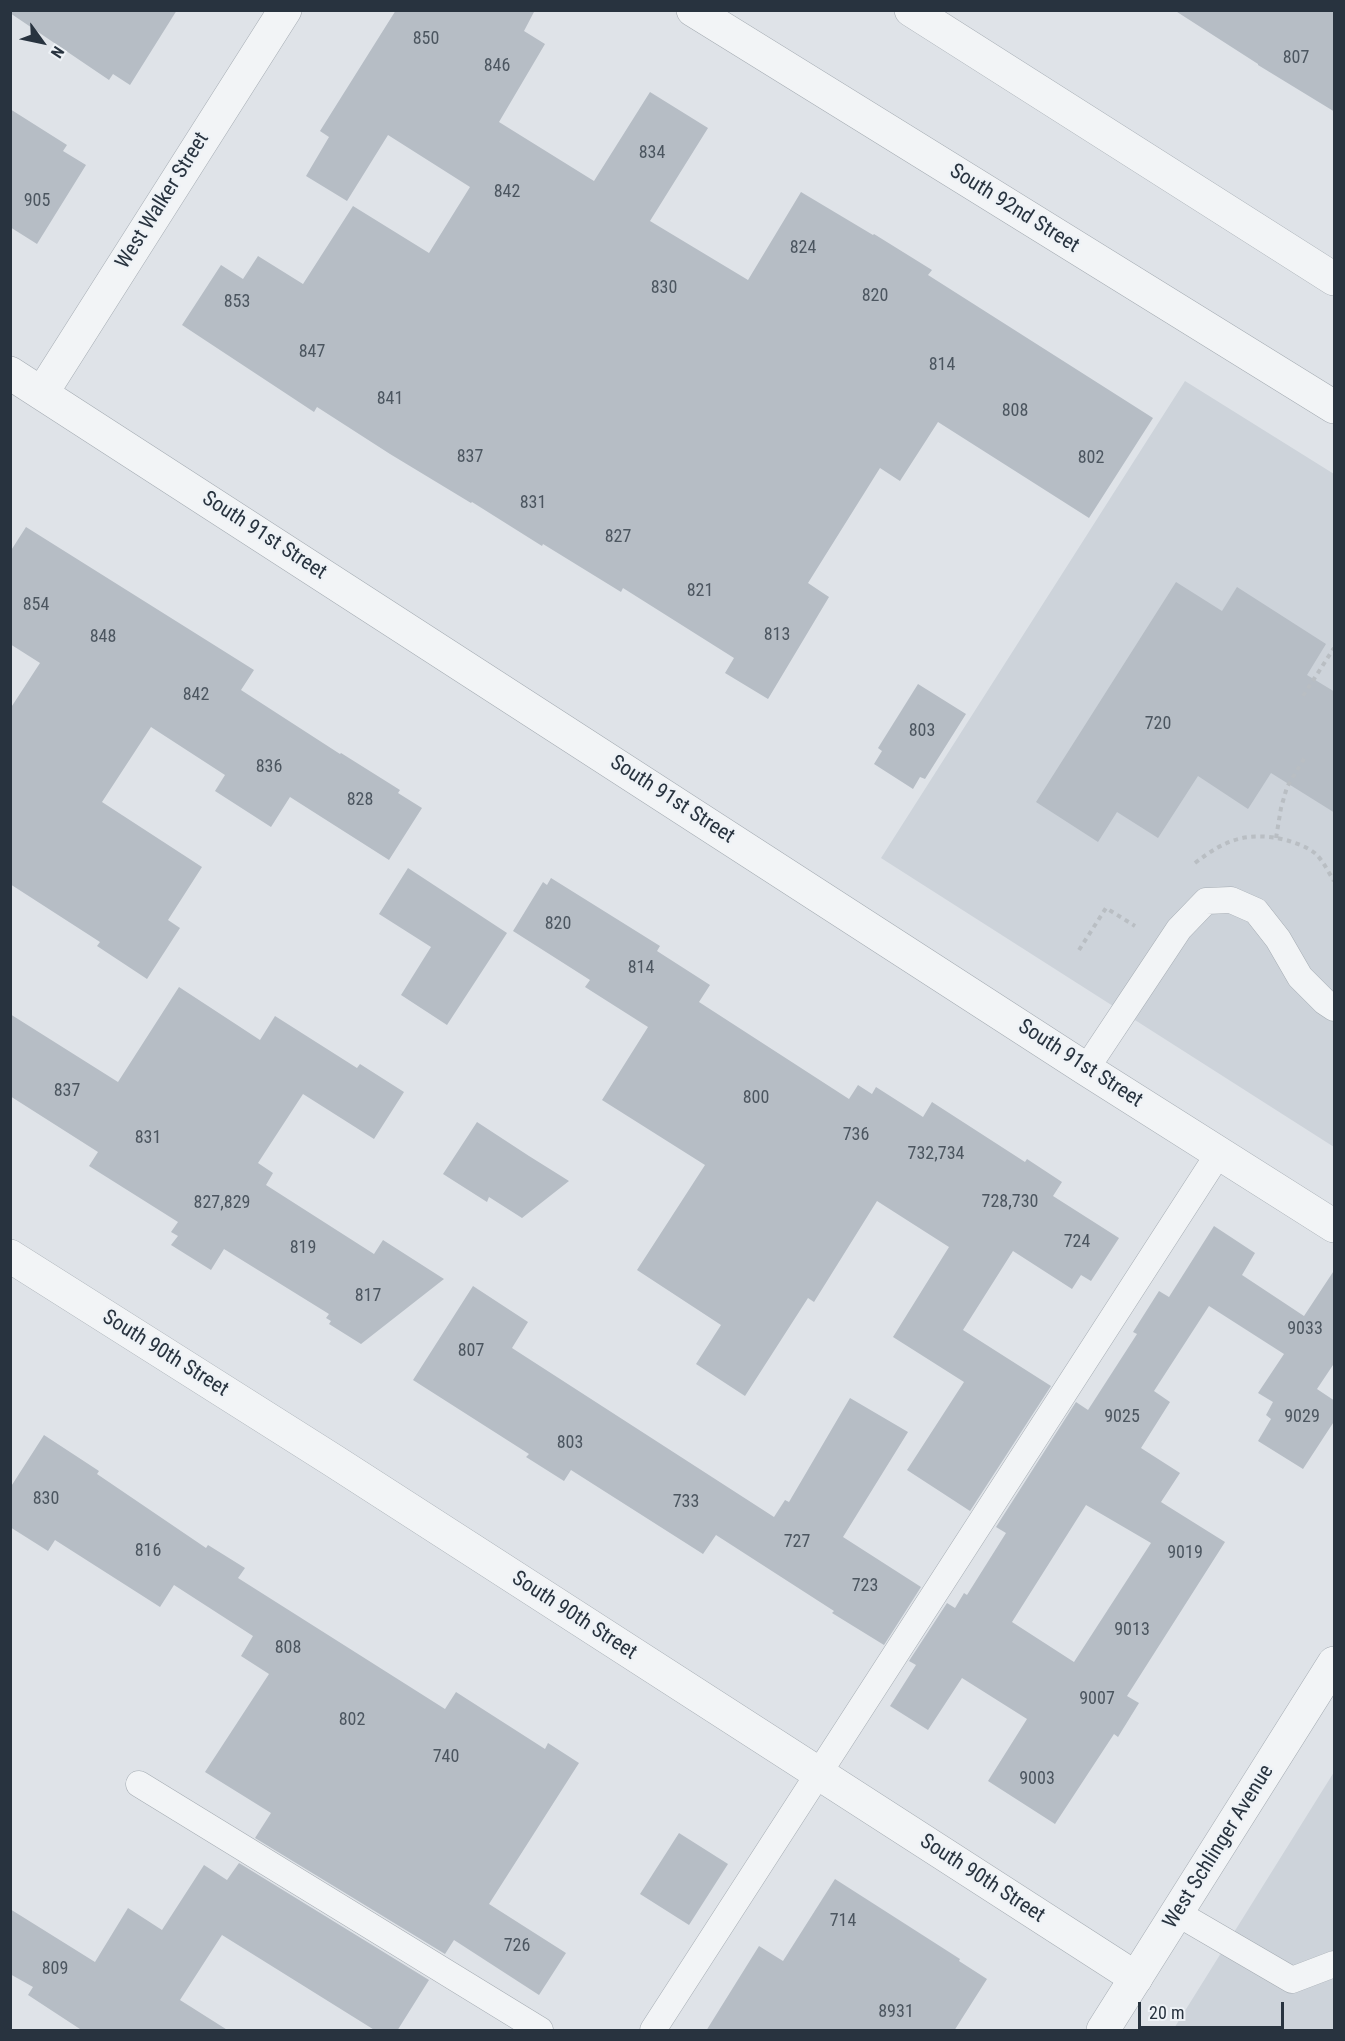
<!DOCTYPE html>
<html>
<head>
<meta charset="utf-8">
<style>
	body { margin:0 }
	#map { position:relative; width:1345px; height:2041px; overflow:hidden; background:#dfe3e8; font-family:"Roboto Condensed",sans-serif }
	canvas { display:block }
	.frame { position:absolute; inset:0; border:12px solid #28333f; pointer-events:none }
	.north { position:absolute; left:12px; top:12px; width:60px; height:60px; -webkit-text-stroke:4px #eef2f6; paint-order:stroke; rotate:123deg; font-size:16px; font-weight:700; line-height:24px; text-align:center; color:#28333f }
	.north::after { content:''; display:block; margin:auto; width:21px; height:27px; background:#28333f; clip-path:polygon(50% 0,100% 100%,50% 72%,0 100%) }
	.scale { position:absolute; left:1138px; top:2002px; width:146px; height:27px; box-sizing:border-box; border:3px solid #28333f; border-top:0; padding-left:8px; font-size:18px; line-height:21px; white-space:nowrap; color:#28333f; -webkit-text-stroke:4px #eef2f6; paint-order:stroke }
</style>
</head>
<body>
<div id="map">
<canvas width="1345" height="2041"></canvas>
<div class="frame"></div>
<div class="north">N</div>
<div class="scale">20 m</div>
</div>
<script>
const context = document.querySelector('canvas').getContext('2d');
context.lineJoin = 'round';
function fill(path, color) { context.fillStyle = color; context.fill(path, 'evenodd'); }
function trace(path, color, width, dash) { context.strokeStyle = color; context.lineWidth = width; context.lineCap = dash ? 'butt' : 'round'; context.setLineDash(dash || []); context.stroke(path); }
function write(font, color, halo, rows, align = 'center') {
  context.font = font + ' "Roboto Condensed",sans-serif'; context.lineWidth = 4.5; context.setLineDash([]); context.textBaseline = 'middle'; context.strokeStyle = halo; context.fillStyle = color; for (const [text, x, y, turn = 0] of rows) {
    context.save(); context.translate(x, y); context.rotate((+turn || 0) * Math.PI / 180); context.textAlign = isNaN(turn) ? turn : align; if (halo) context.strokeText(text, 0, 0); context.fillText(text, 0, 0); context.restore();
  }
}
fill(new Path2D(`
	M1185,381L1334,474V1147L881,858Z
	M1334,1772V2030H1173Z`), '#cdd3da');
fill(new Path2D(`
	M10,10H177L130,85L113,74L109,80L10,13Z
	M396,10H535L524,31L545,44L499,122L594,181L650,92L708,128L650,221L748,280L801,192L873,235L874,234L932,270L928,275L1153,418L1089,518L938,422L900,481L880,468L808,583L829,597L768,699L725,673L734,658L623,588L621,592L543,544L542,546L472,502L471,503L390,454L317,407L314,412L182,325L221,265L243,279L258,256L303,284L353,206L429,253L470,187L388,135L347,201L306,176L329,137L320,131Z
	M1174,10H1335V112L1258,65V64Z
	M10,109L67,145L63,151L86,165L37,244L10,227Z
	M26,527L254,670L241,690L340,754L341,753L400,790L398,793L422,808L389,860L290,797L271,827L215,791L225,775L151,727L102,802L202,867L168,920L180,928L147,979L97,946L100,942L10,884V709L40,663L10,644V552Z
	M1176,582L1222,611L1237,587L1326,644L1307,675L1335,692V813L1271,773L1248,809L1198,776L1158,838L1117,812L1098,842L1036,802Z
	M918,684L966,714L925,779L920,777L913,789L874,764L882,751L878,748Z
	M408,868L507,933L447,1025L401,995L431,947L379,914Z
	M551,878L660,946L657,951L710,985L699,1002L849,1099L858,1085L872,1094L876,1087L923,1117L932,1102L1025,1162L1027,1159L1062,1182L1053,1196L1119,1238L1091,1281L1081,1275L1072,1289L1013,1251L963,1330L1051,1386L970,1511L907,1470L964,1382L893,1337L949,1247L877,1201L814,1302L808,1298L745,1396L696,1364L721,1325L637,1270L705,1165L602,1100L648,1027L585,987L590,980L513,931L543,882L547,885Z
	M179,987L260,1040L275,1016L357,1068L360,1064L404,1092L374,1139L303,1094L258,1163L273,1173L266,1185L374,1254L383,1240L444,1279L361,1344L329,1324L331,1321L326,1318L329,1314L224,1249L211,1270L171,1245L178,1236L171,1232L178,1222L89,1166L98,1152L10,1096V1014L118,1082Z
	M477,1122L529,1156L569,1181L522,1218L489,1197L487,1202L443,1174Z
	M1214,1226L1255,1253L1242,1275L1304,1316L1335,1269V1362L1317,1389L1335,1401V1420L1303,1469L1258,1441L1271,1419L1266,1415L1273,1402L1258,1393L1284,1354L1209,1306L1154,1391L1170,1402L1141,1448L1180,1473L1161,1502L1225,1542L1127,1696L1139,1703L1118,1737L1114,1734L1055,1824L988,1781L1027,1719L962,1678L928,1730L890,1706L916,1665L909,1661L947,1603L955,1608L964,1593L967,1595L1006,1533L996,1527L1076,1402L1088,1410L1137,1334L1133,1332L1159,1291L1169,1297ZM1086,1505L1151,1543L1074,1662L1012,1622Z
	M473,1286L528,1322L512,1348L774,1517L785,1500L789,1502L850,1398L908,1432L843,1537L921,1587L884,1645L832,1613L834,1611L716,1535L703,1554L571,1470L564,1481L526,1457L529,1454L413,1380Z
	M44,1435L99,1471L97,1474L206,1548L208,1545L245,1568L238,1578L445,1709L456,1692L545,1749L548,1743L579,1763L489,1904L566,1953L539,1995L454,1940L445,1954L255,1838L271,1813L205,1772L269,1674L241,1656L253,1636L174,1585L160,1607L55,1540L48,1551L10,1527V1488Z
	M679,1833L728,1864L689,1925L640,1894Z
	M239,1863L429,1980L397,2031H376L222,1935L180,2000L229,2031H83L28,1995L33,1987L10,1974V1909L95,1962L128,1908L162,1930L204,1865L227,1880Z
	M835,1879L960,1959L959,1961L987,1979L954,2031H706L759,1946L783,1961Z`), '#b6bdc5');
const service = new Path2D(`
	M1086,1069L1179,929L1206,901L1231,900L1256,911L1278,939L1300,977L1325,1002L1334,1008
	M139,1784L540,2030
	M1177,1913L1292,1980L1334,1964
	M653,2030L1219,1153`);
const minor = new Path2D(`
	M10,373L1086,1069L1334,1226
	M42,393L285,10
	M10,1256L334,1461L1136,1978`);
const tertiary = new Path2D(`
	M693,10L1334,407
	M911,10L1334,279
	M1103,2030L1334,1663`);
trace(service, '#a4abb2', 27);
trace(minor, '#a4abb2', 34);
trace(tertiary, '#a4abb2', 34);
trace(new Path2D(`
	M1303,696L1334,648
	M1276,838L1281,808L1287,787L1305,757
	M1195,863C1226,839 1248,831 1286,840C1296,843 1308,847 1316,854C1323,861 1329,873 1334,881
	M1079,950L1106,908L1135,926`), '#b9bec3', 4, [4.5, 4.5]);
trace(service, '#f2f4f6', 26);
trace(minor, '#f2f4f6', 33);
trace(tertiary, '#f2f4f6', 33);
write('18px', '#4c5660', null, [
	["850",426,39],
	["807",1296,58],
	["846",497,66],
	["834",652,153],
	["842",507,192],
	["905",37,201],
	["824",803,248],
	["830",664,288],
	["820",875,296],
	["853",237,302],
	["847",312,352],
	["814",942,365],
	["841",390,399],
	["808",1015,411],
	["837",470,457],
	["802",1091,458],
	["831",533,503],
	["827",618,537],
	["821",700,591],
	["854",36,605],
	["813",777,635],
	["848",103,637],
	["842",196,695],
	["720",1158,724],
	["803",922,731],
	["836",269,767],
	["828",360,800],
	["820",558,924],
	["814",641,968],
	["837",67,1091],
	["800",756,1098],
	["736",856,1135],
	["831",148,1138],
	["732,734",936,1154],
	["728,730",1010,1202],
	["827,829",222,1203],
	["724",1077,1242],
	["819",303,1248],
	["817",368,1296],
	["9033",1305,1329],
	["807",471,1351],
	["9025",1122,1417],
	["9029",1302,1417],
	["803",570,1443],
	["830",46,1499],
	["733",686,1502],
	["727",797,1542],
	["816",148,1551],
	["9019",1185,1553],
	["723",865,1586],
	["9013",1132,1630],
	["808",288,1648],
	["9007",1097,1699],
	["802",352,1720],
	["740",446,1757],
	["9003",1037,1779],
	["714",843,1921],
	["726",517,1946],
	["809",55,1969],
	["8931",896,2012]
]);
write('21px', '#28333f', '#eef2f6', [
	["West Walker Street",163,201,-58],
	["South 92nd Street",1014,209,32],
	["South 91st Street",264,536,33],
	["South 91st Street",672,800,33],
	["South 91st Street",1080,1064,33],
	["South 90th Street",165,1354,32],
	["South 90th Street",574,1616,33],
	["West Schlinger Avenue",1219,1847,-58],
	["South 90th Street",982,1879,33]
]);
</script>
</body>
</html>
